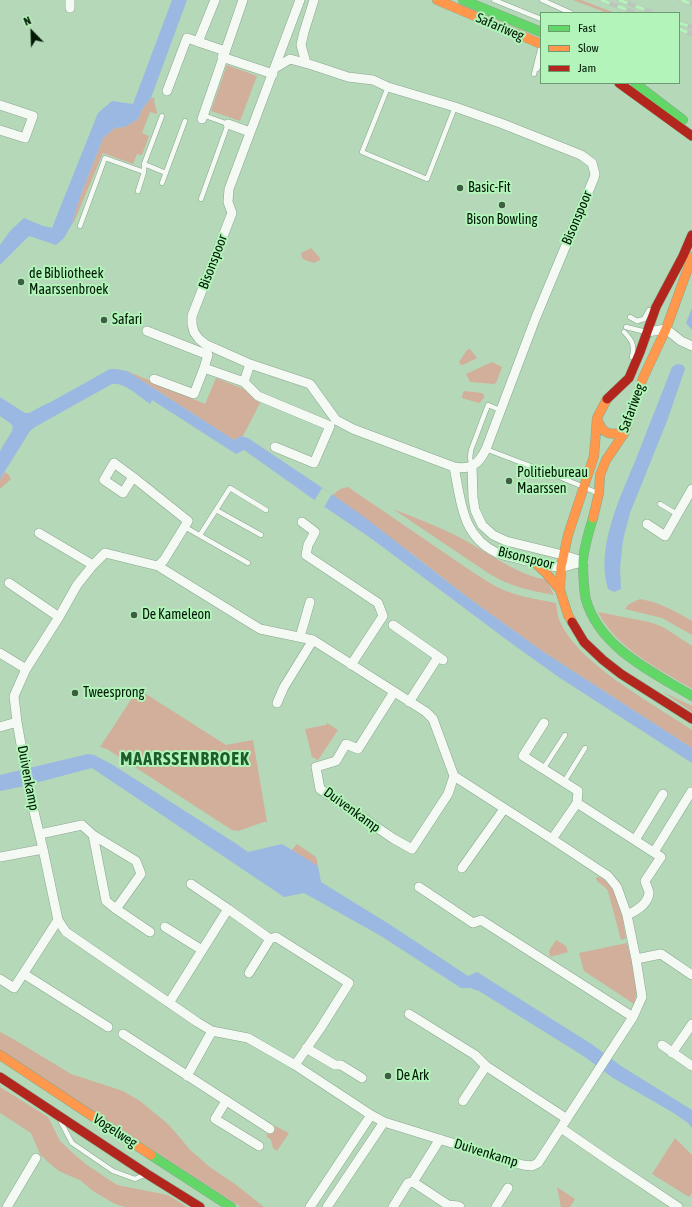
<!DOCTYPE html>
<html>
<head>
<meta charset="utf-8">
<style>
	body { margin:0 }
	#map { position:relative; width:692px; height:1207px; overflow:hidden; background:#b4d8b8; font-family:"Asap Condensed",sans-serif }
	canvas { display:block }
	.legend { position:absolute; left:540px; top:12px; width:140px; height:72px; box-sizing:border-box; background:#b2f4b9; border:1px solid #6b9c71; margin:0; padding:5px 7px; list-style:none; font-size:12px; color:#011905 }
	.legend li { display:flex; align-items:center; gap:8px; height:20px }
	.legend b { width:20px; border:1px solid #6b9c71 }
	.north { position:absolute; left:12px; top:12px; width:40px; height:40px; -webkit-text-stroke:3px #b2f4b9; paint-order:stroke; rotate:337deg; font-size:11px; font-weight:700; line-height:16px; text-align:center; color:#011905 }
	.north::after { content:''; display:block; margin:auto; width:14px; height:18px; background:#011905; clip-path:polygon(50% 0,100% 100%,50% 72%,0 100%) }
</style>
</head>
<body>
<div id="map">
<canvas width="692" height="1207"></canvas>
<ul class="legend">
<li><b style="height:5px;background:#63d668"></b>Fast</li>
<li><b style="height:5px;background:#ff974d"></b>Slow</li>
<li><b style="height:5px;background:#b3261e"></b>Jam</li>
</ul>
<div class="north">N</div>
</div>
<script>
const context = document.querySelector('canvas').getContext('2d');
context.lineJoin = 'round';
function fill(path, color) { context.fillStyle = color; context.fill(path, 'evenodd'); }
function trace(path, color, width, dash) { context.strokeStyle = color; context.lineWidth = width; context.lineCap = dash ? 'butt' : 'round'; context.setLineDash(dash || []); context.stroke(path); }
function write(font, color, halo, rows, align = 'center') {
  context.font = font + ' "Asap Condensed",sans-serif'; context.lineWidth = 4; context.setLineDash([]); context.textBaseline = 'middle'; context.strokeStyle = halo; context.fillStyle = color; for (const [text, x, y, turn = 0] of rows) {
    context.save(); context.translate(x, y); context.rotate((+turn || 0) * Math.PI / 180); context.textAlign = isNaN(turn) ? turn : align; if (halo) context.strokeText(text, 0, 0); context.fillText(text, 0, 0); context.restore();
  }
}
fill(new Path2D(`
	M573,0H581L615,13H607Z
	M227,65L257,76L240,121L211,111Z
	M151,98H155L154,101L157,113V114L150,112L142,133L149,136L142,155L137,154L133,164L103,153L74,222L72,224L80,197L103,138L115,128L125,127L138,119L143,108Z
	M311,248L320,258V260L314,263L305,260L302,258L301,253Z
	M470,349L477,358L463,365H461L459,362L467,350Z
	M492,362L502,367L496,383L494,384L470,382L466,374Z
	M127,371L205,404L216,378L249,391L260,403L243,436H241L234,440Z
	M464,391L482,393L484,395V398L479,403L462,398V396Z
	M5,472L9,475L11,479L0,489V479Z
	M348,487L474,573C481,577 488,582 495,586C514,596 535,599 556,603C557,607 557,612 558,616C572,661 654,704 692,730V748L542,651L466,596L415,556L333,495L340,489Z
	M393,509C416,518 439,527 461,538C481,549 525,579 546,579L554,595C528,590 511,587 488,573Z
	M640,599C659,602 675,611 692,621V635L662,618L625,609L629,604Z
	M598,612L649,622L663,627L692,646V689C658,668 617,649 598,612Z
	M138,689L226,745L253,740L267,822H264L238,831L232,830L107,749L100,747Z
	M663,692L692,706V712Z
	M327,723L338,730L318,760L312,757L305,729L326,725Z
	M297,844L316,857L318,866L291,851Z
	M597,877H599C621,887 622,918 626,938L621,940L608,891C605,886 599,884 596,879Z
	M556,940L566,946L568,952L550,957L549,951Z
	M627,943L635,974L637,990L634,1004L584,971L579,953Z
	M0,1032L15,1040L71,1074L123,1091L140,1101L168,1124L182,1140L189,1149L211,1168L235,1184L264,1207H241L0,1051Z
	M0,1087L48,1117L60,1141L75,1155L87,1165L117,1185L168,1195L187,1207H125L115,1204L93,1191L80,1180L70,1176L59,1171L49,1163L40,1154L31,1133L0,1113Z
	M275,1126L289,1133L277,1151L273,1148L271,1140L266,1136Z
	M675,1138L692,1155V1193L689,1197L652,1174Z
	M557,1187L575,1199L570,1207H561Z`), '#d2af9b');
fill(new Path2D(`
	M172,0H187L151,98L143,108L138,119L125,127L115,128L103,138L80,197L72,224L64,238L56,245L29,236L0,265V245L10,231L24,218L43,226L52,228L98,113L112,101L133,104Z
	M692,308V330L686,323Z
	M677,364L683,365L685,369L667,421L630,513L623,540L620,568L621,589L614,592L608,589C595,546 622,494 638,454C649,425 661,396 672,367Z
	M110,369H116L127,371L234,440L241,436L248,438L333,495L363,516L466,596L542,651L692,748V763L560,678L511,643L372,539L313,499L244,450L236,454L152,400L150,404C140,397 124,382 112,384L35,427L30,431L0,479V451L12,431L13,426L10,423L0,416V397L25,413H29L48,403H49Z
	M88,754L94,755L113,765L235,843L248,852L282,844L318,866L321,882L389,924L468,976L477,972L593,1045L621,1066L692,1110V1128L688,1123L672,1112L613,1078L585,1057L479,991L470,988H461L381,936L304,893L284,897L92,768L20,787L0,791V775Z`), '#9ab8e1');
fill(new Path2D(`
	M322,488L332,494L324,507L314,501Z`), '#b4d8b8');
const lane = new Path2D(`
	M494,0L541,19
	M542,0L571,13
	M537,69L541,61
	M534,74L541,46
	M388,87L362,152L427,179L455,107
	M144,164L166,173
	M162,183L185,121
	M138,191L144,172
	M201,199L228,124L203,115
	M80,226L105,158L144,172V164L162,116
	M630,317L637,321L644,319L649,310
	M626,327L646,332
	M624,332C632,340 635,345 632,357
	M486,449C513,460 540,469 567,480C577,484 587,489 598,493
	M472,466L470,458L471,450L488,405L500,410
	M660,504L677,514
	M216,510L261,535
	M185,527L248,563
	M200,535L230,488L266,510
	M543,769L565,735
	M564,782L585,748
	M61,1122L72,1143L113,1171L135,1179L144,1175`);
const street = new Path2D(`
	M70,0V8
	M198,42L215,0
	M222,57L273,74
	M306,63L301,45L304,32L314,0
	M275,68L290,59L312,65L348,77L373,80L388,87L455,107L503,124L581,155L592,163L595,174L594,178L536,317L486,449C479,464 471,470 454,467L353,429L336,420L310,384L250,364L205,344L199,339L194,332L192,324V316L232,213L228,202L229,189L300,0
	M167,91L187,38L225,51
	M0,105L33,116L25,138L0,130
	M202,119L243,0
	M228,124L250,132
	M147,331L208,355L204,368L244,382L258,396L330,426L314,463L275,447
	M647,332L666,329L681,341L692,346
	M154,379L194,394L204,368
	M244,382L250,364
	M472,466L473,498L475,510L482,525L493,535L506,541L563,555L582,561
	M454,467C461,500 461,536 497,553C505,556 515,557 523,560C532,562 555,568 562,567C569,566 576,563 583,562
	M133,477L123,493L104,480L114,463L133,477L188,521L164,560L158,566
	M302,522L315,532L308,545L306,555L378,603L383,616L351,665
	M647,524L665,536L692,489
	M39,533L93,565
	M105,553L158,566L260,629L313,640L426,712L433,719L454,776L552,839L608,876L617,887L627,915L636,959L642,997L633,1017L538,1163L532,1166L523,1165L384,1122L371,1115L295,1065L248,1038L212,1031L197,1022L66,932L58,920L43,849L30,795L17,722L14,696L26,669L59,617L77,585L93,565Z
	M9,583L59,617
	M393,625L443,660
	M300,637L310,602
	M0,653L26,669
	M394,692L358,749L346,744L336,761L316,767L320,789L394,839L412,849L448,794L454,776
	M409,702L438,657
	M277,703L284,687L313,640
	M544,723L523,756L578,791L577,803L552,839
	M0,727L17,722
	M577,803L661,857L645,881C646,885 649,890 649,893C648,904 636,911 627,915
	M40,834L82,825L93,835L136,861L141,874L116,909
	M93,835L106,901L116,909L150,932
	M635,840L663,794
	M654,852L691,792
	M0,857L43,849
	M462,868L504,809
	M191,884L228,909L270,939L276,937L349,983L320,1029L295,1065
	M419,887L473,923L481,920L633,1017
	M165,927L202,950
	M636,959L661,954L692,975
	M249,973L270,939
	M24,974L108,1027
	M0,979L14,988L58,920
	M169,1003L228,909
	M409,1014L475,1055L486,1066L567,1119
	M123,1034L270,1129
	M662,1045L692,1066
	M306,1048L335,1065H341L362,1078
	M672,1053L692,1024
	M187,1076L212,1031
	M226,1101L215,1119L259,1146
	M463,1101L486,1066
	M561,1128L609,1161L678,1207
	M413,1182L448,1205L458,1206L460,1207
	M7,1207L36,1158
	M310,1207L371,1115
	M327,1207L384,1122
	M393,1207L408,1183L413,1182L440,1139
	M496,1207L508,1188`);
const fast = new Path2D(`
	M463,0L541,32
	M636,84L683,120
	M593,518C589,531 583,550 583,563C583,571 584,593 586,600C600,648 652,672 692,696
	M151,1155L231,1207`);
const slow = new Path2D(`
	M437,0L541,44
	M597,418C602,434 609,436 625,432
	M593,518L599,493L600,475L606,460L625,432L643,378L666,329L692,257
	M534,562L546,573L560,590
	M572,622L568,615L560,590L561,567L568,535L594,456L597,418L607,399
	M0,1055L151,1155`);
const jam = new Path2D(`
	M619,83L692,136
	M607,399L629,378L640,352L656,307L683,256L692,235
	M572,622L584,642L603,660L621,674L692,719
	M0,1077L147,1174L200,1207`);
trace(lane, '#8aa68e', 5.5);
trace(street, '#8aa68e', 10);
trace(fast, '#8aa68e', 10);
trace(slow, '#8aa68e', 10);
trace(jam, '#8aa68e', 10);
trace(lane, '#f4f9f4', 4.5);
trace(street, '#f4f9f4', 9);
trace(fast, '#63d668', 9);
trace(slow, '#ff974d', 9);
trace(jam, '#b3261e', 9);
const rail = new Path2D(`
	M601,0L636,13
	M619,0L654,13
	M681,0L692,4
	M679,23L692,27
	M679,29L692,34`);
trace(rail, '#bcc6bd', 4.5);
trace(rail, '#b2f4b9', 3, [9]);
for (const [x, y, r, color] of [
	[460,188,4,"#405c44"],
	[502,205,4,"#405c44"],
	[21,282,4,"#405c44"],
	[104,320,4,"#405c44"],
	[509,481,4,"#405c44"],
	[134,615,4,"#405c44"],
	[75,693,4,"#405c44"],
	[388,1076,4,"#405c44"]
]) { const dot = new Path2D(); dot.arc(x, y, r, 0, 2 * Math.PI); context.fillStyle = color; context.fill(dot); trace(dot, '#b2f4b9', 1.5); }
write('14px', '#011905', '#b2f4b9', [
	["Safariweg",500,27,23],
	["Bisonspoor",577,218,-67],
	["Bisonspoor",213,262,-69],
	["Safariweg",632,408,-70],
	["Bisonspoor",526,558,14],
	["Duivenkamp",28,778,79],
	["Duivenkamp",352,810,36],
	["Vogelweg",115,1131,33],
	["Duivenkamp",486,1153,17]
]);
write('14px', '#011905', '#b2f4b9', [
	["Basic-Fit",468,188],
	["Bison Bowling",502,220,"center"],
	["de Bibliotheek",29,274],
	["Maarssenbroek",29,290],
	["Safari",112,320],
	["Politiebureau",517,473],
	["Maarssen",517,489],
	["De Kameleon",142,615],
	["Tweesprong",83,693],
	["De Ark",396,1076]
], 'left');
context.letterSpacing = '1px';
write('bold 18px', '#1c5c2a', '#b2f4b9', [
	["MAARSSENBROEK",185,759]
]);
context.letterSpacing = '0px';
</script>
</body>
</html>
